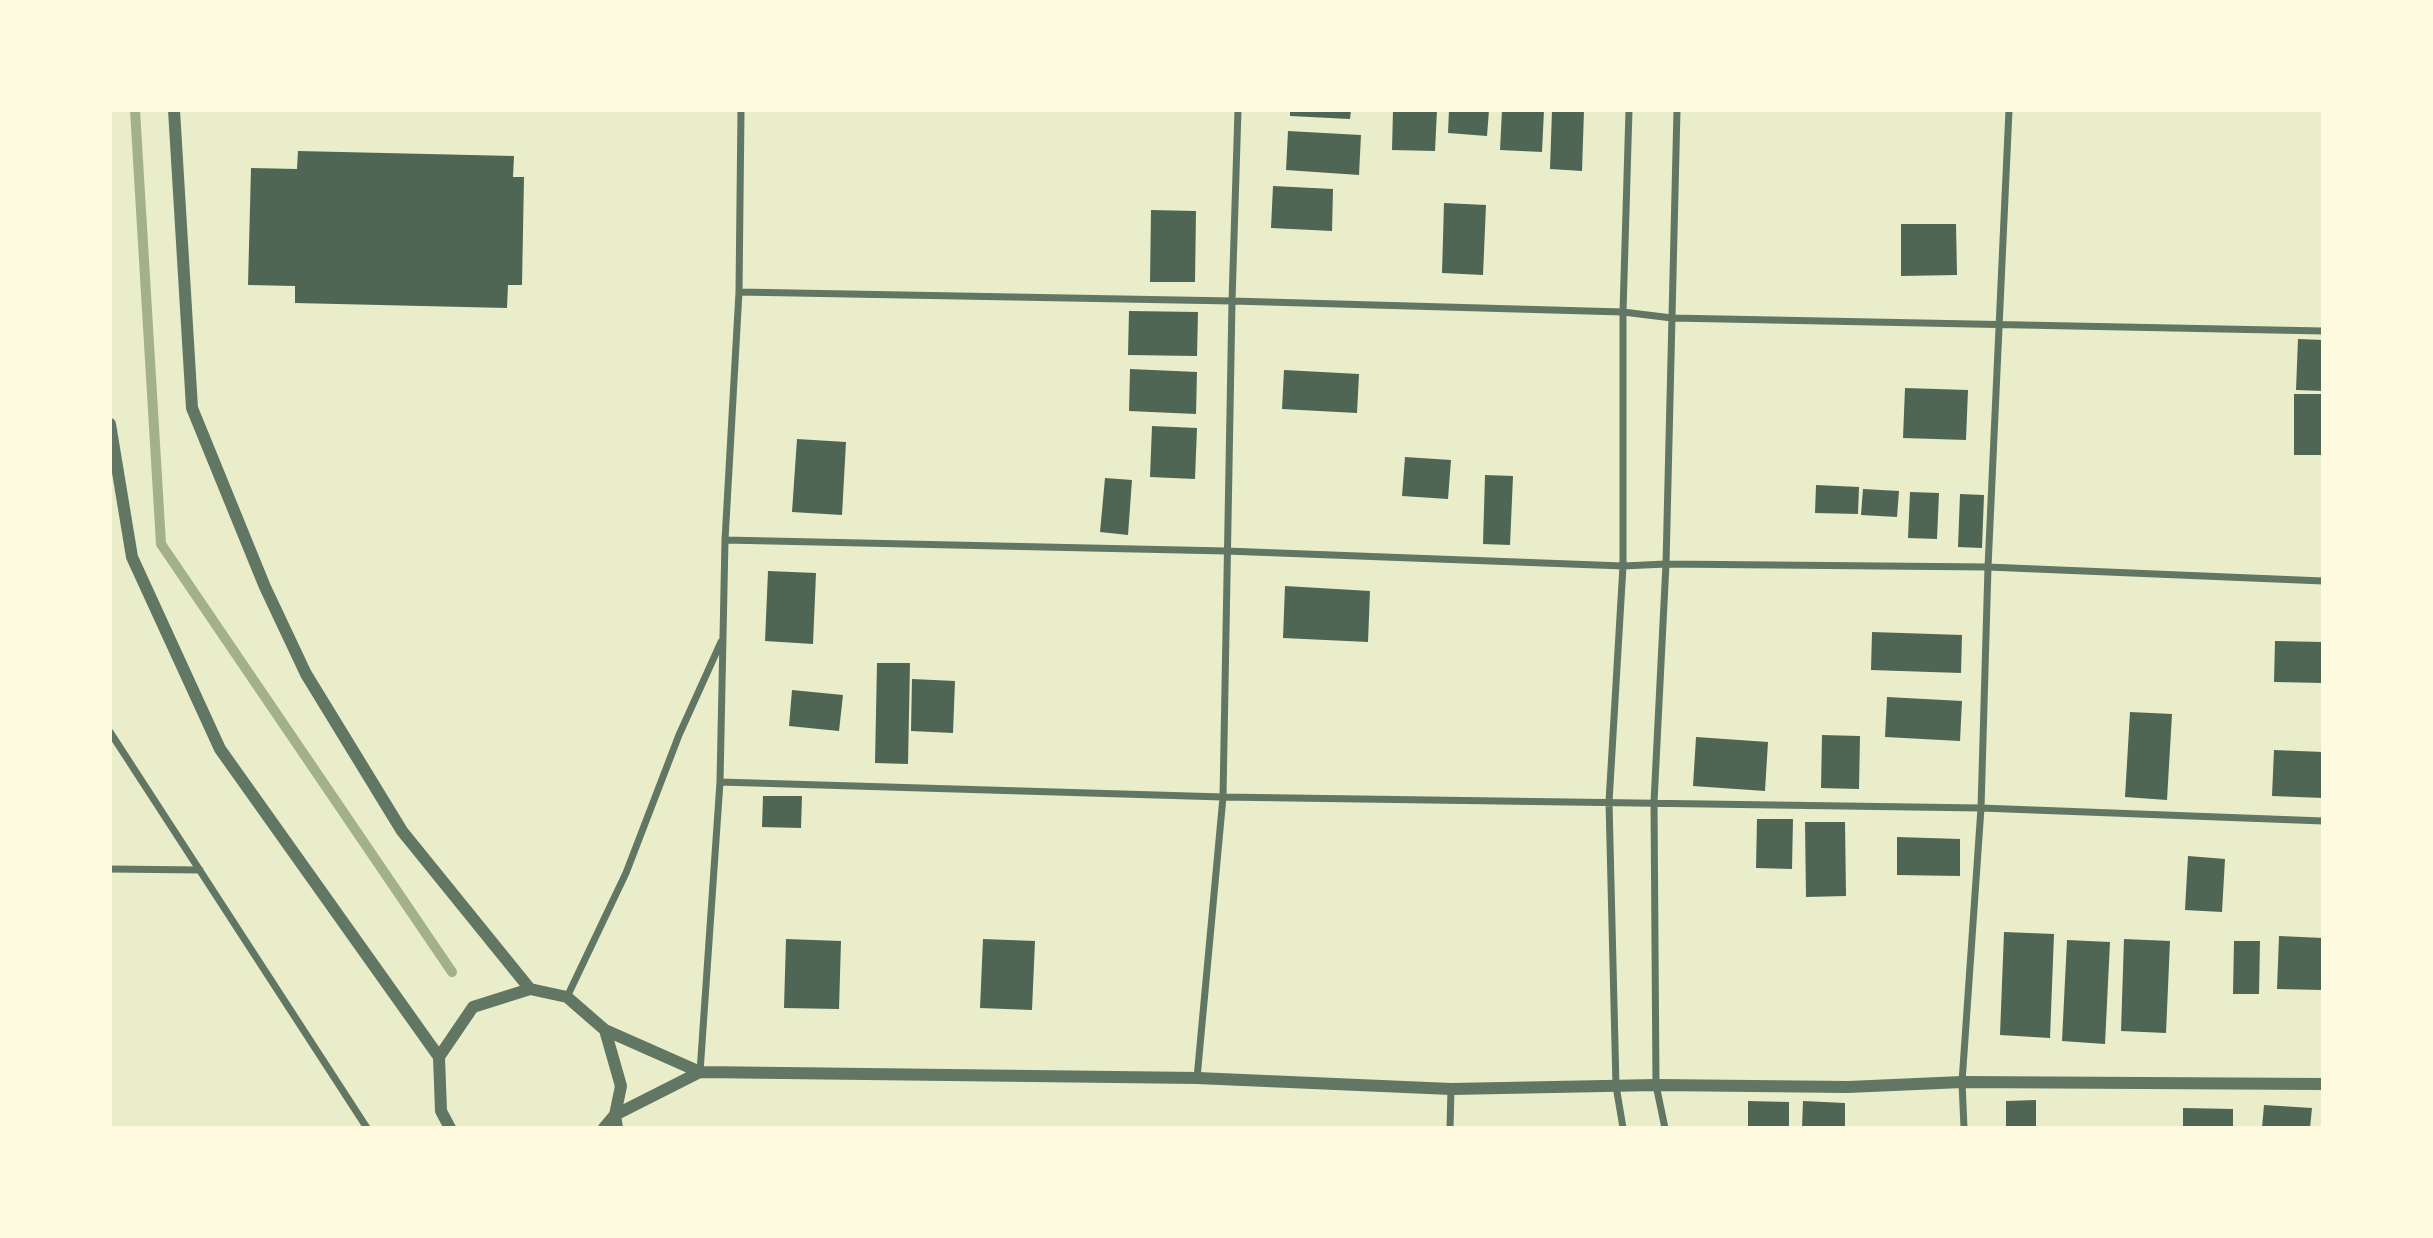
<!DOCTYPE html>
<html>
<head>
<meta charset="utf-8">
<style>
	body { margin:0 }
	#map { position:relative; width:2433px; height:1238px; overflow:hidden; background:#e9edc9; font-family:"Work Sans",sans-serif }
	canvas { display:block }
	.frame { position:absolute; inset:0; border:112px solid #fefae0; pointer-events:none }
</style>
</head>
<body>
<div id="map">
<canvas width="2433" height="1238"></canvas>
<div class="frame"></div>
</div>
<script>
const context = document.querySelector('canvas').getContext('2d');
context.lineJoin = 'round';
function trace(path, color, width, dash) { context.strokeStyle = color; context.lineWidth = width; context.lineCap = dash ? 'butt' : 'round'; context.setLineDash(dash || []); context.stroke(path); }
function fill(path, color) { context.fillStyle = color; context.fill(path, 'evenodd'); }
trace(new Path2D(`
	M135,110L161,544L452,972`), '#a3b18a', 10);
fill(new Path2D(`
	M1290,110H1351L1350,119L1290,116Z
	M1393,110H1437L1435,151L1392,150Z
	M1449,110H1489L1487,136L1448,133Z
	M1502,110H1544L1542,152L1500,150Z
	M1552,110H1584L1582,171L1550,169Z
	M1288,131L1361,135L1359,175L1286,170Z
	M298,151L514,156L513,177H524L522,285H508L507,308L295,303V286L248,285L251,168L297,169Z
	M1273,186L1333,189L1332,231L1271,228Z
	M1444,203L1486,205L1483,275L1442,273Z
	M1151,210L1196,211L1195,282H1150Z
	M1901,224H1956L1957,275L1901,276Z
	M1129,311L1198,312L1197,356L1128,355Z
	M2298,339L2323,340V391L2296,390Z
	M1130,369L1197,372L1196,414L1129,411Z
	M1284,370L1359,374L1357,413L1282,409Z
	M1905,388L1968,390L1966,440L1903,438Z
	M2294,394H2323V455H2294Z
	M1152,426L1197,428L1195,479L1150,477Z
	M797,439L846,442L842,515L792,512Z
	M1405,457L1451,460L1448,499L1402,496Z
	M1485,475L1513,476L1510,545L1483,544Z
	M1105,478L1132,480L1128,535L1100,532Z
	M1816,485L1859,487L1858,514L1815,513Z
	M1863,489L1899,491L1897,517L1861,515Z
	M1910,492L1939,493L1937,539L1908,538Z
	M1960,494L1984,495L1982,548L1958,547Z
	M768,571L816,573L813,644L765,641Z
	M1285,586L1370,591L1368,642L1283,638Z
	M1872,632L1962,635L1961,673L1871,670Z
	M2275,641L2323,642V683L2274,682Z
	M877,663H910L908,764L875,763Z
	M912,679L955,681L953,733L911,731Z
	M792,690L843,695L839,731L789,726Z
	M1887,697L1962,701L1960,741L1885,737Z
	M2130,712L2172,714L2167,800L2125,797Z
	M1822,735L1860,736L1859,789L1821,788Z
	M1696,737L1768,742L1765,791L1693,786Z
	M2274,750L2323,752V798L2272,796Z
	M763,796H802L801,828L762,827Z
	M1757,819H1793L1792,869L1756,868Z
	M1805,822H1845L1846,896L1806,897Z
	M1897,837L1960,839V876L1897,875Z
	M2188,856L2225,859L2222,912L2185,910Z
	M2004,932L2054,934L2050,1038L2000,1035Z
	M2279,936L2323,938V990L2277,989Z
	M786,939L841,941L839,1009L784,1008Z
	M983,939L1035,941L1032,1010L980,1008Z
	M2124,939L2170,941L2166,1033L2121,1031Z
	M2067,940L2110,942L2105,1044L2062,1041Z
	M2234,941H2260L2259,994H2233Z
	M2036,1100V1128H2006V1101Z
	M1748,1101L1789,1102V1128H1748Z
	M1803,1101L1845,1103V1128H1802Z
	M2264,1105L2312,1108L2310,1128H2262Z
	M2183,1108L2233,1109V1128H2183Z`), '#4f6655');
trace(new Path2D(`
	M739,292L1232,301L1623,312L1672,318L2323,331
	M725,540L1226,551L1623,566L1666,564L1988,567L2323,581
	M110,732L367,1128
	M720,782L1223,797L1981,808L2323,821
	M110,869L200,870
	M567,997L626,873L679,735L721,642
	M700,1072L720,782L725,540L739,292L741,110
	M1197,1078L1223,797L1232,301L1238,110
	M1450,1128L1451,1089
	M1623,1128L1616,1086L1609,802L1623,566V312L1629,110
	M1665,1128L1656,1085L1654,802L1666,564L1677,110
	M1964,1128L1962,1082L1981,808L1988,567L2009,110`), '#617663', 7);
trace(new Path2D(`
	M174,110L192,408L265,587L306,674L402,831L530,989
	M110,424L132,557L220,749L439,1057
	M605,1030L700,1072L1197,1078L1451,1089L1656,1085L1848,1087L1962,1082L2323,1084
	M450,1128L441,1111L439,1057L473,1007L530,989L567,997L605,1030L621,1086L615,1115L604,1128
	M617,1128L615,1115L700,1072`), '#617663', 12);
</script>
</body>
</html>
